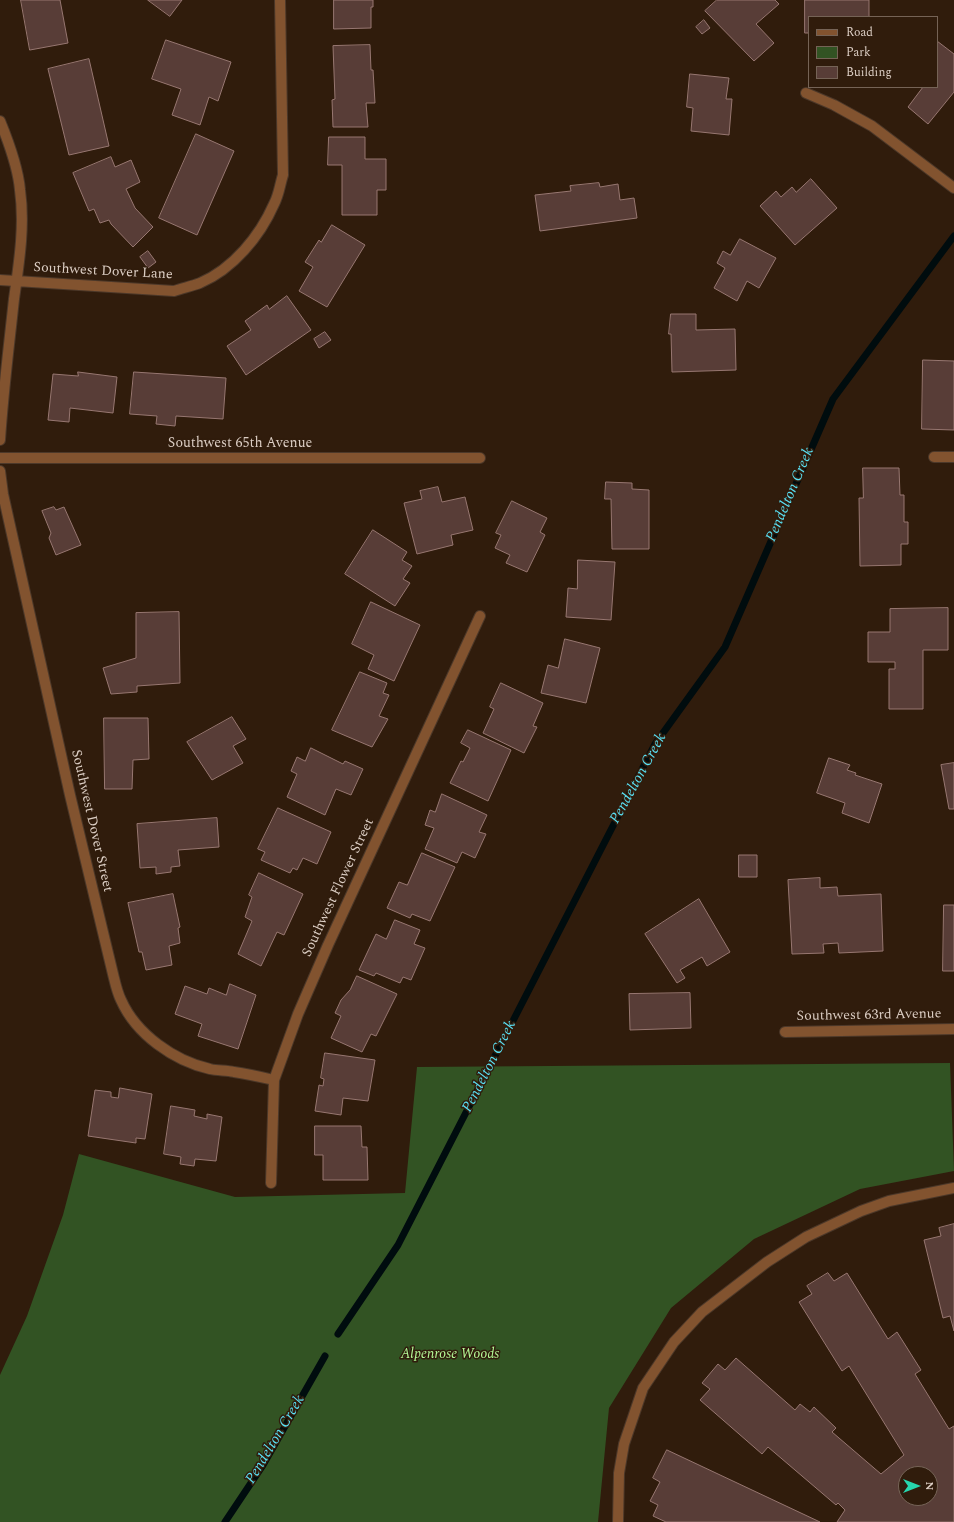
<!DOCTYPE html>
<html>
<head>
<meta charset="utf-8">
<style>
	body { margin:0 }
	#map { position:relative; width:954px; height:1522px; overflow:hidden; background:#301c0c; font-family:Spectral,serif }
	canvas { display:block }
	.legend { position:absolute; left:808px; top:16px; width:130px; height:72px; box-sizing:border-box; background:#301c0c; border:1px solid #756356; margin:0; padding:5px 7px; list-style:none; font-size:12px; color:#dccec4 }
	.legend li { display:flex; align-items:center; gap:8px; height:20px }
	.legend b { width:20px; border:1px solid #756356 }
	.north { position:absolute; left:898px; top:1466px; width:40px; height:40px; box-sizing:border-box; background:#301c0c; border:1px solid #756356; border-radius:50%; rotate:90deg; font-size:11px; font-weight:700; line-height:16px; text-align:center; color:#dccec4 }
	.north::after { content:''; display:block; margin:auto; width:14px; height:18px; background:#27d5ad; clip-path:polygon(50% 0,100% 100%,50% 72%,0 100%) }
</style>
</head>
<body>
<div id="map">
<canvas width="954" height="1522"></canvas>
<ul class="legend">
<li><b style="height:5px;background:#82532f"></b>Road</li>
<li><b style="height:11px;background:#325323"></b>Park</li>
<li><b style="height:11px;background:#583d37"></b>Building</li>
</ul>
<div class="north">N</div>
</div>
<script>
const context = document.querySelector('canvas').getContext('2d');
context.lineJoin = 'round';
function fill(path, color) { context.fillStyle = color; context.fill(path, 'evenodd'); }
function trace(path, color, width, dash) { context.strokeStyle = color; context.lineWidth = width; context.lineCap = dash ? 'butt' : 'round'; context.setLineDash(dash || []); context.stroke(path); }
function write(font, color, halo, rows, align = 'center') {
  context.font = font + ' Spectral,serif'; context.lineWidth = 3; context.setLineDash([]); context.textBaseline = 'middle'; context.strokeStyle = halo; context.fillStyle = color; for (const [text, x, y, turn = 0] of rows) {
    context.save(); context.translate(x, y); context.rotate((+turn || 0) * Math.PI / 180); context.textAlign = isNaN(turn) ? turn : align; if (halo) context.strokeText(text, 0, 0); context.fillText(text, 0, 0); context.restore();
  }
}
fill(new Path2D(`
	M950,1063L954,1171L860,1189L754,1239L671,1308L609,1408L598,1522H0V1375L27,1316L63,1215L79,1154L235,1197L405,1193L417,1067Z`), '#325323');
trace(new Path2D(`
	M338,1334L398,1245L655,744L725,647L833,399L954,236
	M225,1522L263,1465L325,1356`), '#000c0e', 7);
const building = new Path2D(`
	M21,0H60L68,43L30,50Z
	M148,0H182L170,16Z
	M334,0H373V7H371V28L334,29Z
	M717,0H775L779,4L756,24L774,43L754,61L705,11Z
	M805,0H869V17H809V33H805Z
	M704,20L710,28L702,34L696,27Z
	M166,40L231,62L218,101L209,97L200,125L172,115L181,89L152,79Z
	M937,41L954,54V92L928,124L908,107L923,87H937Z
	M370,45L371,70H373L375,103H366L368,127H333L332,100L335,99L333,46Z
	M89,59L109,146L69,155L48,69Z
	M690,74L729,78L726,99H732L729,135L691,131L693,108L687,107Z
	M196,134L234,151L197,235L159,218Z
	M329,137H365V159H386V190H377V215H342V165H328Z
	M111,157L115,167L131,160L140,182L126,189L135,208L153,227L133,247L111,224L109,220L100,223L94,209L89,211L73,173Z
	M811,179L837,208L795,245L760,206L776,191L781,197L792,187L796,192Z
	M599,183L600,187L618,184L620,200L634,198L637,218L540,231L535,195L571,191L570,186Z
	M332,225L365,245L327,307L299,291L313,267L305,262L319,240L321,242Z
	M740,239L776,258L759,288L747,281L737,301L714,288L725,268L717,263L723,251L730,255Z
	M148,251L156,262L148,268L140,257Z
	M287,296L311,330L246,375L227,346L251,330L245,321L267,305L269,309Z
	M671,314H696V330L735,329L736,370L672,372L671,334H669Z
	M325,332L331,340L319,348L314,339Z
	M923,360L954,361V430L922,429Z
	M78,372L117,377L113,413L70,408L69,422L48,420L53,374L78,376Z
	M134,372L226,378L223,419L176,416L175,426L156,424L157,416L130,414Z
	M863,468H899L900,495H904V522H908V544H901V565L860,566L859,498H863Z
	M606,482L632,483V489L649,490V549H612L611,499H605Z
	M438,487L442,502L465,497L473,530L451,535L453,545L417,554L404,503L422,499L420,491Z
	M512,501L547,518L540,532L545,535L527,572L506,563L510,555L495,548L501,535L496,533Z
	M54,507L56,510L64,507L81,545L56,555L49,538L51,533L42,511Z
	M373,530L407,552L402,560L412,566L403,579L410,583L395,606L345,574Z
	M578,560L615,562L611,620L566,617L568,588L577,589Z
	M371,602L420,625L394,681L368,669L374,655L352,644Z
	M948,608V650H923V709H889V669H895V662H868V632H890V609Z
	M179,612L180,683L137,686V692L111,694L103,668L136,658V613Z
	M565,639L600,648L586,703L541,693L548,665L558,668Z
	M360,672L387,683L383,693L389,695L379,716L388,719L372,747L332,730Z
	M501,683L543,703L533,726L537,727L524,753L483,733L494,709L490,707Z
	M232,717L246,739L233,746L243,763L212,780L187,742Z
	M104,718H148L149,759L133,760L132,789H105Z
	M468,730L511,750L488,801L450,783L461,761L463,762L470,748L461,743Z
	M311,748L343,764L345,761L363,769L351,795L336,789L325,815L287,797L297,774L291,771L297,757L305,761Z
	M829,758L850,765L847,770L856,773L855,775L882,784L869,823L842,813L845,803L817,793Z
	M954,763V809H949L941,765Z
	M442,794L487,815L479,832L486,834L475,858L462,852L457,863L425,849L434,828L425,825L430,810L435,812Z
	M278,808L331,832L317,864L303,858L297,870L293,868L290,873L261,860L265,852L258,849Z
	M217,818L219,847L178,850L180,866L171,867V872L156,874V867L140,868L137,824Z
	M422,853L455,867L430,921L412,914L410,918L387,908L399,882L407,885Z
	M739,855H757V877H739Z
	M259,873L303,894L284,935L277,932L261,966L238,954L252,921L245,917L252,897L249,895Z
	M820,878V888L837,887L838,896L881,894L883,951L839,953L838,943L823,944L824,953L792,954L788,880Z
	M173,894L180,927L178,928L180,943L169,946L172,965L146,970L142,952H139L128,903Z
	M699,899L730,952L707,966L702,957L680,970L685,978L677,983L645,934Z
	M944,905H954V971H943Z
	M395,920L420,930L414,944L425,948L411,980L403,977L400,983L376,973L374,976L359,970L376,934L386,939Z
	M357,976L397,994L376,1036L371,1034L362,1052L331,1038L341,1016L335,1013L341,1000L350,990Z
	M230,984L256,995L238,1049L198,1036L202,1024L175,1014L185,986L207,994L209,988L226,995Z
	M690,993L691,1028L630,1030L629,994Z
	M325,1053L375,1060L368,1101L343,1098L341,1115L315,1111L319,1085L323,1086L324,1079L321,1078Z
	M120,1088L152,1094L145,1139L136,1138V1143L88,1136L95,1090L111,1092V1097L118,1098Z
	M171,1106L195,1110L194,1116L207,1119V1114L222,1117L216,1161L195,1159L194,1166L180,1164L181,1157L164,1154Z
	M315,1126H361L362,1147H367L368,1180H323V1155H315Z
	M954,1224V1331L950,1316L943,1318L924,1240L941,1236L939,1228Z
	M828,1273L834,1281L847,1273L888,1339L897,1332L921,1370L915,1374L949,1429L954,1426V1522H837L845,1510L838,1503L836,1505L768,1447L762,1454L700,1400L710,1389L702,1383L718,1364L725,1370L736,1358L795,1410L800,1404L810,1412L814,1407L836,1428L832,1432L881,1474L904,1455L849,1366L842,1371L799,1302L812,1294L807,1286ZM906,1474H930V1498H906Z
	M667,1450L820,1522H666L653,1516L658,1505L650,1501L660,1482L653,1478Z`);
fill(building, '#583d37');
trace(building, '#977771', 1);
const service = new Path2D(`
	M618,1522L619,1473L624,1444L643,1388L674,1342L702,1312L767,1262L806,1237L861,1211L889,1201L954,1188`);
const minor = new Path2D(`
	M806,93L834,105L872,126L954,188
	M0,121C9,143 18,167 20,190C25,226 19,263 14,299C9,346 3,393 0,440
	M0,280L174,291C183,288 192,286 200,283C233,269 260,236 274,204C279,195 280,184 283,175L280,0
	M934,457H954
	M0,458H480
	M0,471L3,494L70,795L113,974C115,982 117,992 121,1000C136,1034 174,1061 210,1069C218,1071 226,1070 234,1072C248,1074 261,1077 274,1080
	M785,1032L954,1029
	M271,1183L274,1080L298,1014L328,945L480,616`);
trace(service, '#4c3829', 12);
trace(minor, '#4c3829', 12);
trace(service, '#82532f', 10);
trace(minor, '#82532f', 10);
write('14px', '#dccec4', '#301c0c', [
	["Southwest Dover Lane",103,272,3],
	["Southwest 65th Avenue",240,444],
	["Southwest Dover Street",91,821,77],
	["Southwest Flower Street",339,888,-65],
	["Southwest 63rd Avenue",869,1016,-1]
]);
write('italic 14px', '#b4fb97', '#301c0c', [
	["Alpenrose Woods",450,1355]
]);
write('italic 15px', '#5ae1f5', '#301c0c', [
	["Pendelton Creek",791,495,-67],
	["Pendelton Creek",639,779,-61],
	["Pendelton Creek",490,1067,-63],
	["Pendelton Creek",276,1440,-59]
]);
</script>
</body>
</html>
